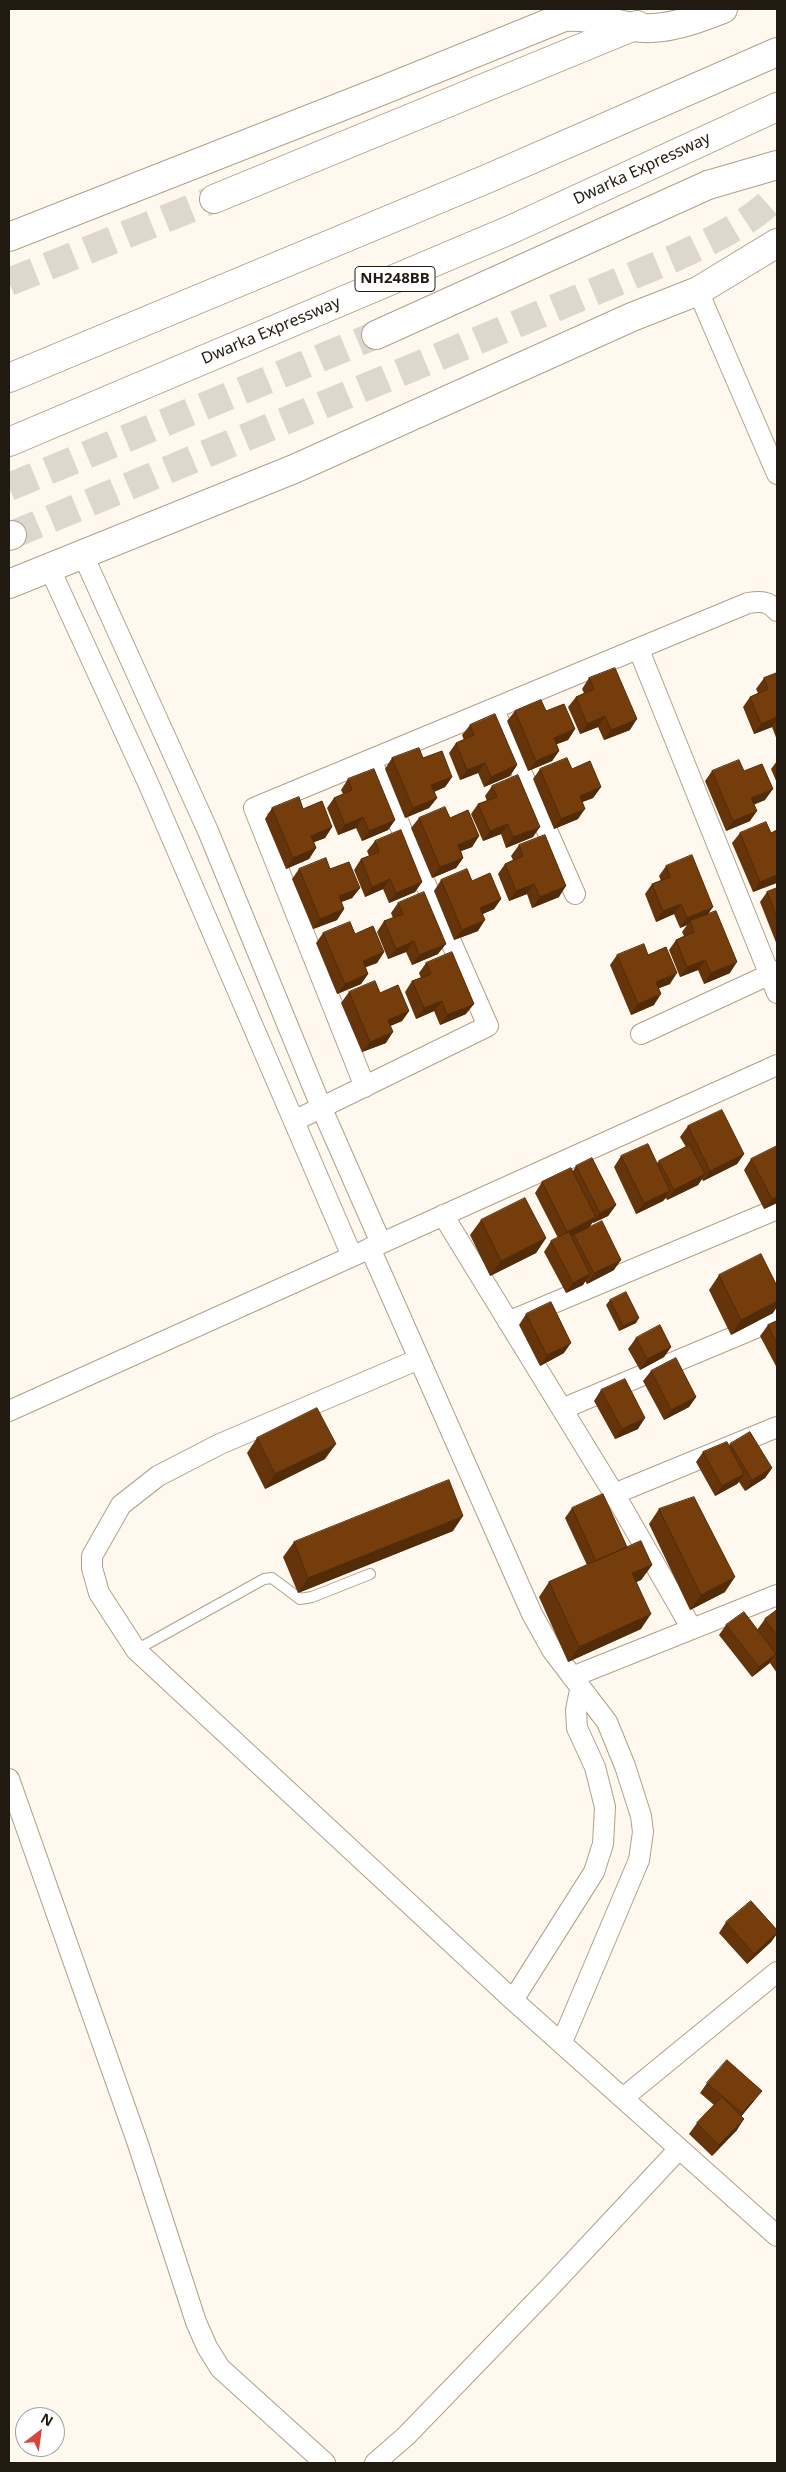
<!DOCTYPE html>
<html>
<head>
<meta charset="utf-8">
<style>
	body { margin:0 }
	#map { position:relative; width:786px; height:2472px; overflow:hidden; background:#fff8ee; font-family:"Noto Sans",sans-serif }
	canvas { display:block }
	.frame { position:absolute; inset:0; border:10px solid #211a11; pointer-events:none }
	.north { position:absolute; left:15px; top:2407px; width:50px; height:50px; box-sizing:border-box; background:#fff; border:1px solid #a6a3a0; border-radius:50%; rotate:30deg; font-size:14px; font-weight:700; line-height:20px; text-align:center; color:#211a11 }
	.north::after { content:''; display:block; margin:auto; width:18px; height:22px; background:#d5473d; clip-path:polygon(50% 0,100% 100%,50% 72%,0 100%) }
</style>
</head>
<body>
<div id="map">
<canvas width="786" height="2472"></canvas>
<div class="frame"></div>
<div class="north">N</div>
</div>
<script>
const context = document.querySelector('canvas').getContext('2d');
context.lineJoin = 'round';
function trace(path, color, width, dash) { context.strokeStyle = color; context.lineWidth = width; context.lineCap = dash ? 'butt' : 'round'; context.setLineDash(dash || []); context.stroke(path); }
function fill(path, color) { context.fillStyle = color; context.fill(path, 'evenodd'); }
function write(font, color, halo, rows, align = 'center') {
  context.font = font + ' "Noto Sans",sans-serif'; context.lineWidth = 5; context.setLineDash([]); context.textBaseline = 'middle'; context.strokeStyle = halo; context.fillStyle = color; for (const [text, x, y, turn = 0] of rows) {
    context.save(); context.translate(x, y); context.rotate((+turn || 0) * Math.PI / 180); context.textAlign = isNaN(turn) ? turn : align; if (halo) context.strokeText(text, 0, 0); context.fillText(text, 0, 0); context.restore();
  }
}
trace(new Path2D(`
	M9,282L214,199
	M9,487L376,335
	M12,535L677,257C712,240 751,223 777,195`), '#ded7cd', 28, [28, 14]);
const service = new Path2D(`
	M136,1650L264,1579L272,1578L300,1599L312,1597L370,1574`);
const minor = new Path2D(`
	M698,291L777,474
	M83,555L208,831L322,1109L381,1243
	M49,567L149,785L352,1256
	M639,650L777,993
	M494,710L575,894
	M641,1034L777,971
	M365,1087L254,808L748,603C761,601 769,601 777,611
	M294,1121L488,1026L371,760
	M443,1215L619,1502L692,1629
	M370,1248L532,1614L552,1650L607,1722L625,1766L641,1816L643,1832L639,1860L562,2042
	M508,1322L777,1209
	M419,1359L220,1444L158,1476L121,1505L92,1556V1568L99,1593L136,1650L513,2000L777,2236
	M562,1409L777,1319
	M9,1411L777,1065
	M614,1494L777,1427
	M572,1677L777,1595
	M9,1779L137,2141L196,2322L207,2347L220,2368L325,2463
	M513,2000L594,1872L603,1844L605,1807L595,1767L577,1728L576,1710L580,1690
	M623,2098L777,1972
	M375,2463L406,2436L550,2287L679,2149`);
const trunk = new Path2D(`
	M214,199L637,25
	M9,237L381,91L564,17C591,15 607,23 633,27C663,32 695,20 723,9
	M376,335L708,185L777,165
	M9,378L489,178L777,52
	M9,442L510,230L777,107
	M9,536L12,535
	M9,584L294,469L632,317L698,291L777,243`);
trace(service, '#b0a089', 12);
trace(minor, '#b0a089', 22);
trace(trunk, '#b0a089', 30);
trace(service, '#fff', 10);
trace(minor, '#fff', 20);
trace(trunk, '#fff', 28);
fill(new Path2D(`
	M777,673V740L772,727L754,734L743,707L750,697L758,693L756,689L764,678Z
	M589,678L630,730L604,740L598,727L580,734L568,707L576,697L584,693L582,689Z
	M515,711H546L575,729L568,740L556,744L559,751L552,761L528,771L507,721Z
	M470,725L517,765L510,776L484,787L478,773L460,780L449,753L456,743L464,740L462,735Z
	M392,758H423L452,777L445,787L434,792L437,798L429,808L405,818L385,769Z
	M777,761V783L771,769Z
	M540,769H572L601,787L593,798L582,802L578,819L554,829L533,779Z
	M712,771H744L765,800L754,804L750,821L726,831L705,781Z
	M348,779L395,820L388,830L362,841L356,828L338,835L327,808L334,798L343,794L341,790Z
	M492,786L533,837L506,848L501,834L483,841L471,814L478,804L487,801L485,796Z
	M272,808L332,827L325,838L314,842L316,848L309,859L286,869L265,819Z
	M419,818H450L479,836L472,847L461,851L463,858L456,868L432,878L411,828Z
	M777,830V882L753,892L732,843L740,833H771Z
	M375,841L422,882L415,892L389,903L383,889L365,897L354,870L361,859L369,856L367,851Z
	M519,845L559,897L532,908L527,894L509,901L498,874L505,864L513,860L511,856Z
	M666,866L708,914L730,973L704,984L698,970L680,977L669,950L676,940L684,936L682,932L687,925L680,928L674,914L656,922L645,894L652,884L661,881L659,876Z
	M299,869H330L360,888L352,898L341,902L344,909L337,920L313,929L292,879Z
	M441,880L472,881L501,899L494,909L483,914L478,931L454,940L434,891Z
	M777,888V945L760,902L767,892Z
	M398,903L438,954L412,965L406,952L388,959L377,932L384,921L393,918L391,913Z
	M323,933L384,952L377,963L365,967L368,974L361,984L337,994L316,943Z
	M617,955H648L670,984L659,988L654,1005L631,1015L610,965Z
	M426,963L466,1014L440,1025L434,1011L416,1019L405,992L412,981L421,978L419,973Z
	M349,992L380,993L409,1011L402,1021L390,1026L386,1043L362,1052L341,1003Z
	M688,1126L744,1154L737,1164L703,1181L702,1179L698,1185L667,1200L666,1198L663,1201L636,1214L614,1167L621,1156L657,1163L659,1161L686,1147L680,1137Z
	M751,1159L777,1203L764,1209L744,1170Z
	M576,1166L616,1205L608,1216L593,1223L592,1222L589,1228L614,1270L587,1284L585,1281L583,1285L566,1293L544,1252L551,1241L558,1238L535,1193L542,1182L573,1171Z
	M481,1220L546,1238L536,1253L490,1276L470,1235Z
	M719,1275L773,1313L731,1335L709,1290Z
	M610,1300L636,1323L619,1331L606,1305Z
	M526,1314L564,1353L540,1366L519,1325Z
	M777,1321V1368L760,1336L768,1325Z
	M636,1338L671,1347L664,1357L640,1370L628,1349Z
	M651,1371L696,1397L689,1407L664,1420L643,1381Z
	M601,1390L638,1429L615,1439L594,1401Z
	M257,1438L325,1459L265,1489L247,1453Z
	M730,1444L772,1468L765,1478L745,1491L739,1482L737,1484L715,1496L696,1462L703,1452L729,1446Z
	M572,1508L652,1565L641,1580L636,1582L641,1629L568,1662L539,1597L549,1582L587,1565L565,1518Z
	M659,1509L725,1592L690,1610L649,1524Z
	M453,1531L298,1593L283,1557L294,1542Z
	M777,1610V1673L770,1663L752,1677L719,1635L726,1625L757,1630L765,1619Z
	M726,1922L777,1930V1934L771,1942L747,1964L719,1933Z
	M707,2083L754,2101L741,2116L737,2130L712,2156L689,2134L697,2123L714,2105L700,2093Z`), '#65340a');
fill(new Path2D(`
	M605,716L598,727L580,734L587,724Z
	M777,717V719L772,727L754,734L761,724Z
	M637,719L630,730L604,740L611,730Z
	M575,729L568,740L547,748L554,738Z
	M559,751L552,761L528,771L536,761Z
	M485,763L478,773L460,780L467,770Z
	M517,765L510,776L484,787L491,777Z
	M452,777L445,787L424,796L431,785Z
	M601,787L593,798L572,806L580,796Z
	M773,789L765,800L744,809L751,798Z
	M437,798L429,808L405,818L413,808Z
	M585,809L578,819L554,829L561,819Z
	M757,811L750,821L726,831L733,821Z
	M363,817L356,828L338,835L345,825Z
	M395,820L388,830L362,841L369,831Z
	M508,824L501,834L483,841L490,831Z
	M332,827L325,838L304,846L311,836Z
	M540,827L533,837L506,848L513,837Z
	M479,836L472,847L451,855L458,845Z
	M316,848L309,859L286,869L293,858Z
	M463,858L456,868L432,878L440,867Z
	M777,875V883L753,892L760,882Z
	M390,879L383,889L365,897L372,887Z
	M422,882L415,892L389,903L396,893Z
	M534,884L527,894L509,901L516,891Z
	M566,886L559,897L532,908L540,897Z
	M360,888L352,898L331,906L339,896Z
	M501,899L494,909L473,918L480,908Z
	M681,904L674,914L656,922L663,911Z
	M713,907L706,917L690,921L687,925L680,928L687,918Z
	M344,909L337,920L313,929L320,919Z
	M485,920L478,931L454,940L462,930Z
	M414,941L406,952L388,959L396,949Z
	M446,944L438,954L412,965L419,955Z
	M384,952L377,963L356,971L363,961Z
	M705,960L698,970L680,977L687,967Z
	M737,962L730,973L704,984L711,973Z
	M677,973L670,984L649,992L656,982Z
	M368,974L361,984L337,994L345,984Z
	M661,994L654,1005L631,1015L638,1004Z
	M442,1001L434,1011L416,1019L424,1008Z
	M474,1004L466,1014L440,1025L447,1015Z
	M409,1011L402,1021L381,1030L388,1020Z
	M393,1032L386,1043L362,1052L370,1042Z
	M744,1154L737,1164L703,1181L710,1171Z
	M705,1174L698,1185L667,1200L674,1190Z
	M670,1191L663,1201L636,1214L644,1203Z
	M777,1196V1203L764,1209L772,1199Z
	M616,1205L608,1216L593,1223L600,1213Z
	M596,1217L589,1228L560,1242L567,1232Z
	M546,1238L536,1253L490,1276L501,1261Z
	M621,1260L614,1270L587,1284L594,1273Z
	M590,1274L583,1285L566,1293L573,1283Z
	M777,1301V1307L773,1313L731,1335L741,1320Z
	M639,1318L636,1323L619,1331L623,1326Z
	M571,1343L564,1353L540,1366L547,1355Z
	M671,1347L664,1357L640,1370L647,1359Z
	M696,1397L689,1407L664,1420L671,1410Z
	M645,1418L638,1429L615,1439L622,1429Z
	M336,1444L325,1459L265,1489L275,1474Z
	M772,1468L765,1478L745,1491L752,1480Z
	M744,1474L737,1484L715,1496L722,1486Z
	M463,1516L453,1531L298,1593L308,1578Z
	M652,1565L641,1580L622,1588L632,1573Z
	M735,1577L725,1592L690,1610L701,1595Z
	M651,1614L641,1629L568,1662L579,1647Z
	M776,1654L768,1664L752,1677L759,1667Z
	M777,1933L771,1942L747,1964L754,1954Z
	M762,2091L754,2101L735,2124L742,2113Z
	M744,2119L737,2130L712,2156L719,2145Z`), '#522b08');
const building = new Path2D(`
	M615,668L637,719L611,730L605,716L587,724L576,697L594,689L589,678Z
	M777,673V717L761,724L750,697L768,689L764,678Z
	M541,700L546,711L564,704L575,729L554,738L559,751L536,761L515,711Z
	M495,714L517,765L491,777L485,763L467,770L456,743L474,735L470,725Z
	M419,748L423,758L442,751L452,777L431,785L437,798L413,808L392,758Z
	M567,758L572,769L590,761L601,787L580,796L585,809L561,819L540,769Z
	M739,760L744,771L762,764L773,789L751,798L757,811L733,821L712,771Z
	M374,769L395,820L369,831L363,817L345,825L334,798L352,790L348,779Z
	M518,775L540,827L513,837L508,824L490,831L478,804L497,797L492,786Z
	M299,797L303,809L322,801L332,827L311,836L316,848L293,858L272,808Z
	M445,807L450,818L468,810L479,836L458,845L463,858L440,867L419,818Z
	M766,822L771,833L777,830V875L760,882L740,833Z
	M401,830L422,882L396,893L390,879L372,887L361,859L379,852L375,841Z
	M545,835L566,886L540,897L534,884L516,891L505,864L523,856L519,845Z
	M692,855L713,907L687,918L681,904L663,911L652,884L670,877L666,866Z
	M326,858L330,869L349,862L360,888L339,896L344,909L320,919L299,869Z
	M467,869L472,881L490,873L501,899L480,908L485,920L462,930L441,880Z
	M777,888V917L767,892Z
	M424,892L446,944L419,955L414,941L396,949L384,921L403,914L398,903Z
	M716,911L737,962L711,973L705,960L687,967L676,940L694,932L690,921Z
	M350,922L355,934L373,926L384,952L363,961L368,974L345,984L323,933Z
	M644,944L648,955L666,947L677,973L656,982L661,994L638,1004L617,955Z
	M452,952L474,1004L447,1015L442,1001L424,1008L412,981L431,974L426,963Z
	M375,981L380,993L398,985L409,1011L388,1020L393,1032L370,1042L349,992Z
	M722,1110L744,1154L710,1171L688,1126Z
	M648,1144L670,1191L644,1203L621,1156Z
	M690,1145L705,1174L674,1190L659,1161Z
	M777,1146V1196L772,1199L751,1159Z
	M592,1158L616,1205L600,1213L576,1166Z
	M571,1168L596,1217L567,1232L542,1182Z
	M525,1198L546,1238L501,1261L481,1220Z
	M602,1221L621,1260L594,1273L574,1235Z
	M569,1232L590,1274L573,1283L551,1241Z
	M761,1254L777,1286V1301L741,1320L719,1275Z
	M626,1292L639,1318L623,1326L610,1300Z
	M551,1302L571,1343L547,1355L526,1314Z
	M777,1321V1344L768,1325Z
	M660,1325L671,1347L647,1359L636,1338Z
	M676,1358L696,1397L671,1410L651,1371Z
	M625,1379L645,1418L622,1429L601,1390Z
	M317,1408L336,1444L275,1474L257,1438Z
	M750,1432L772,1468L752,1480L730,1444Z
	M727,1442L744,1474L722,1486L703,1452Z
	M449,1480L463,1516L308,1578L294,1542Z
	M603,1494L627,1547L596,1561L572,1508Z
	M694,1497L735,1577L701,1595L659,1509Z
	M641,1541L652,1565L632,1573L651,1614L579,1647L549,1582Z
	M777,1610V1636L765,1619Z
	M744,1612L776,1654L759,1667L726,1625Z
	M751,1901L777,1930V1933L754,1954L726,1922Z
	M727,2060L762,2091L742,2113L707,2083Z
	M722,2097L744,2119L719,2145L697,2123Z`);
fill(building, '#753d0c');
trace(building, '#522b08', 1);
for (const [x, y, w] of [
	[395,279,80]
]) { const box = new Path2D(); box.roundRect(x - w / 2, y - 12.5, w, 25, 4); context.fillStyle = '#fff'; context.fill(box); trace(box, '#211a11', 1); }
write('bold 15px', '#211a11', null, [
	["NH248BB",395,279]
]);
write('16px', '#211a11', '#fff', [
	["Dwarka Expressway",642,169,-25],
	["Dwarka Expressway",271,331,-23]
]);
</script>
</body>
</html>
